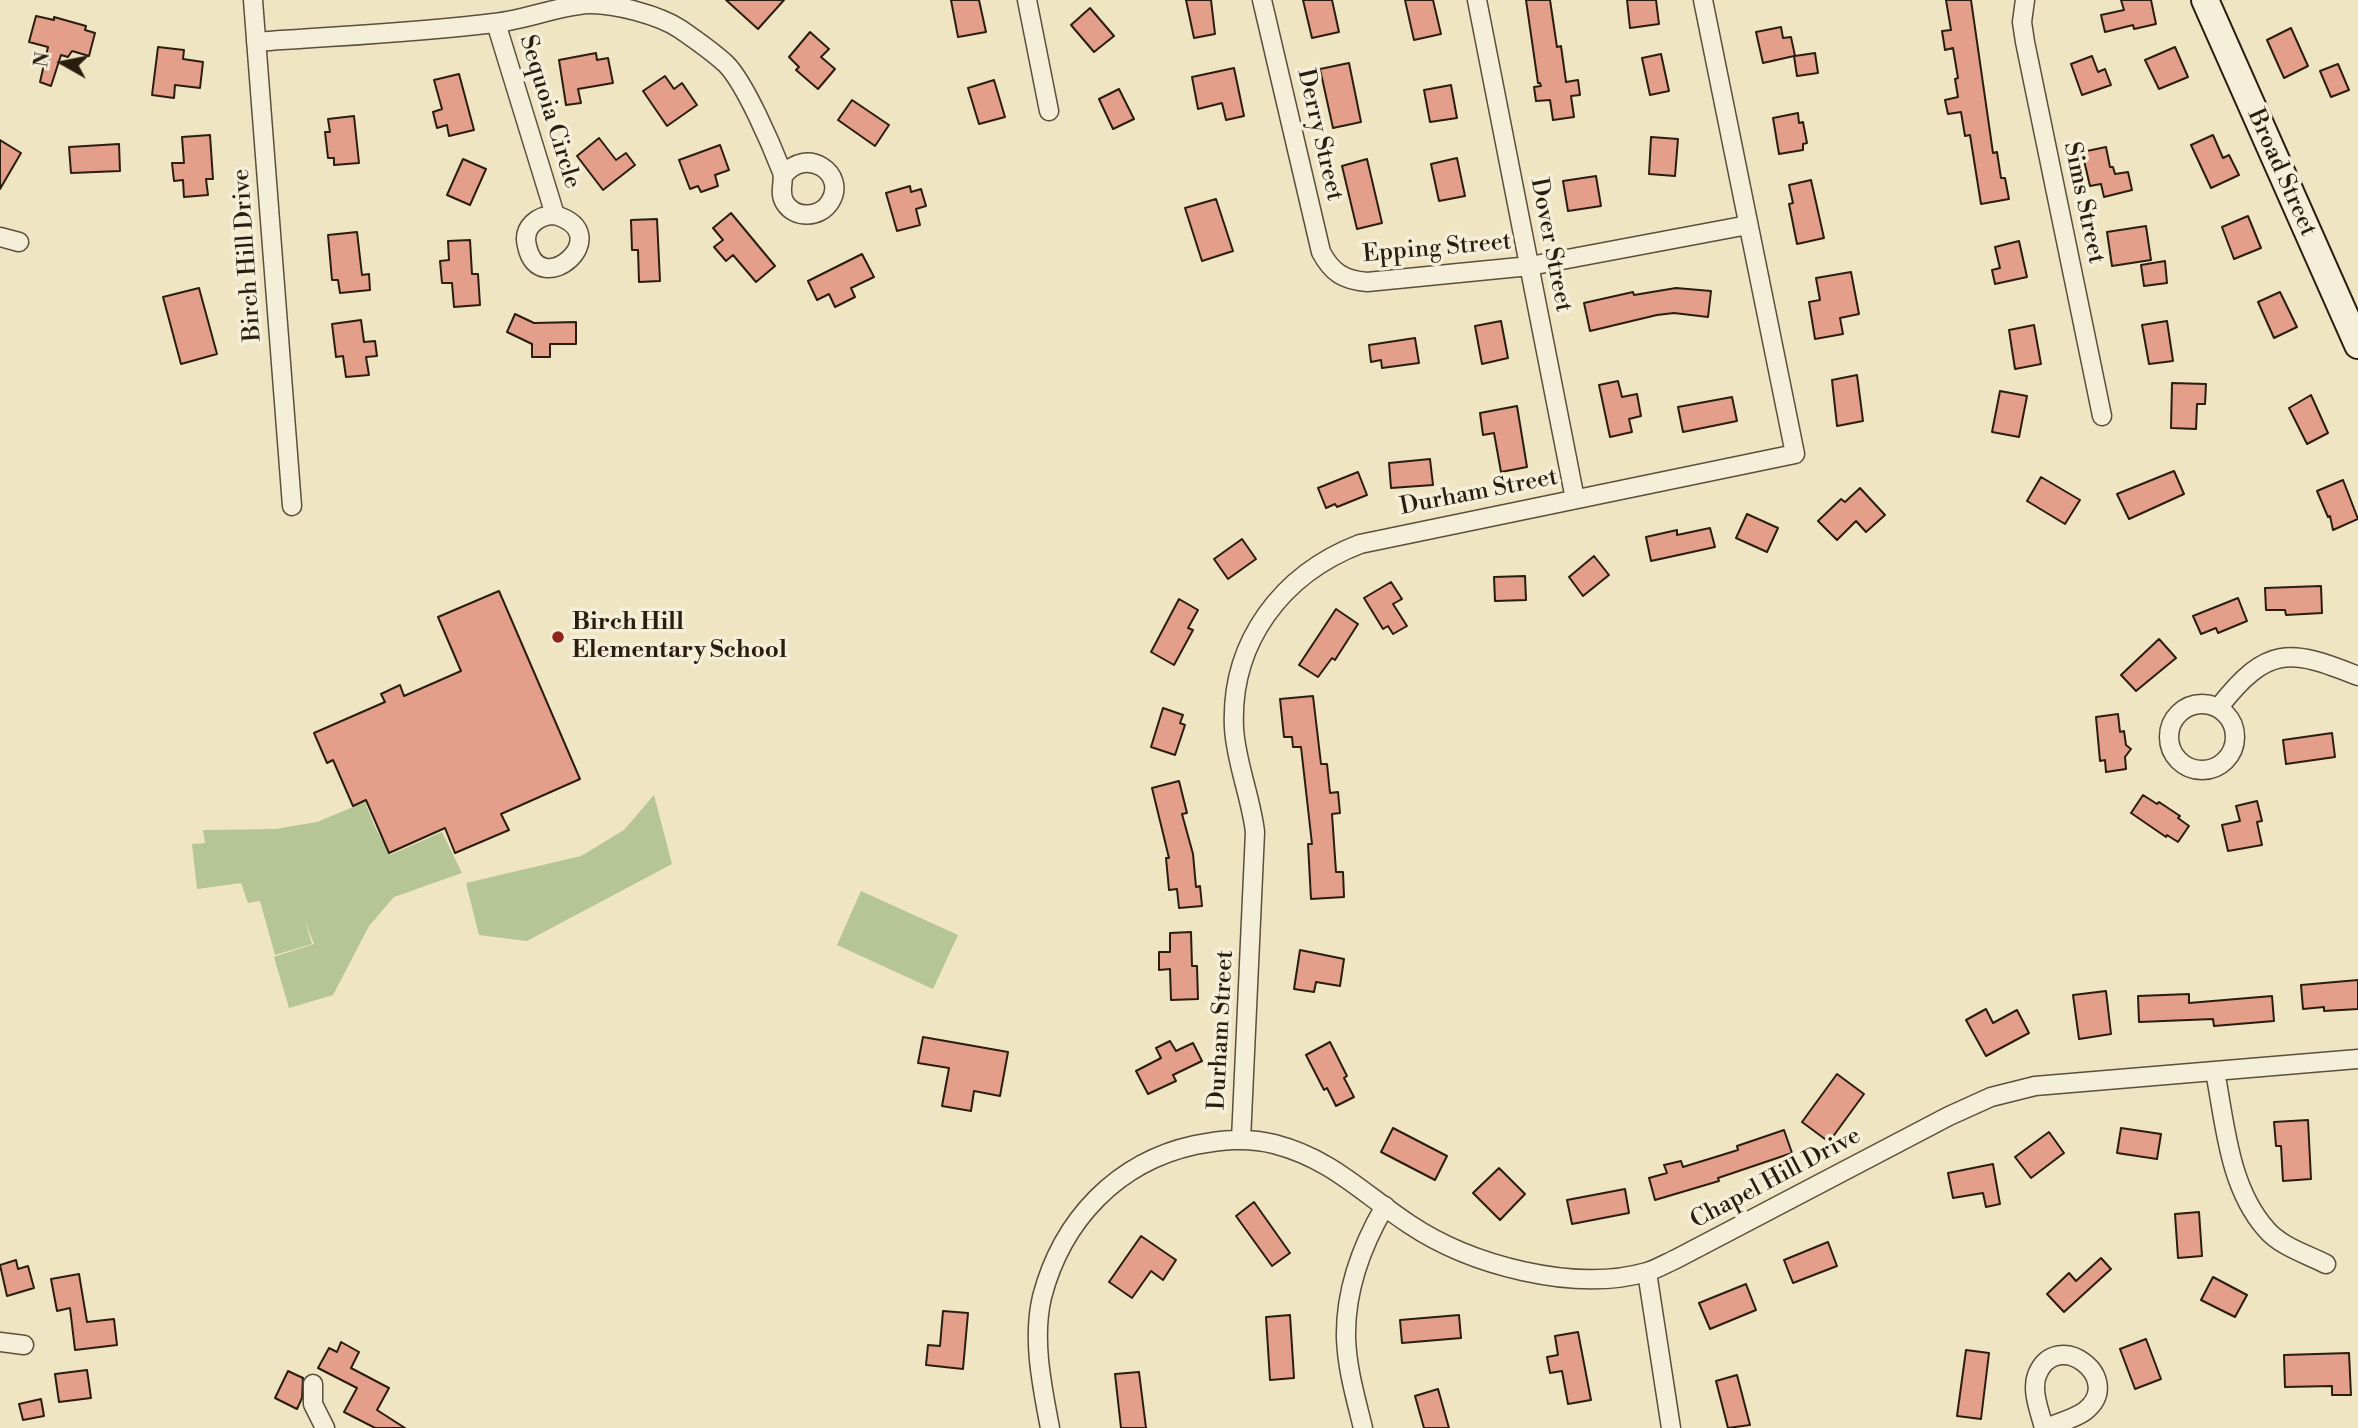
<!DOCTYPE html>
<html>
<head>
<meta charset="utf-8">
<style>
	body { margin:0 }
	#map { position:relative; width:2358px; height:1428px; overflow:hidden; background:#efe5c3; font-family:"Libre Bodoni",serif }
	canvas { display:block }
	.north { position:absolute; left:28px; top:28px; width:70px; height:70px; -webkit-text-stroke:5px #f5eed8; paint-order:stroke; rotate:279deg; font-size:19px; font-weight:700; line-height:28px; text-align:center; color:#2a1d10 }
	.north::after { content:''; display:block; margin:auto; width:24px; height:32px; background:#2a1d10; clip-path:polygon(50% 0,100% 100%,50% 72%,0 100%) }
</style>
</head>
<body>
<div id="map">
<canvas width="2358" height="1428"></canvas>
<div class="north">N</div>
</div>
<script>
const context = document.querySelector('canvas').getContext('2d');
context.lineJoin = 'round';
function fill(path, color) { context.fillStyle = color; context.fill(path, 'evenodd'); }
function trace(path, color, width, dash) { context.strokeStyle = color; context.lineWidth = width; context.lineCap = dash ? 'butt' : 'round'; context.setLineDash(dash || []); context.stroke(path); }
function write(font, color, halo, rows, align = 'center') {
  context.font = font + ' "Libre Bodoni",serif'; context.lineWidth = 7; context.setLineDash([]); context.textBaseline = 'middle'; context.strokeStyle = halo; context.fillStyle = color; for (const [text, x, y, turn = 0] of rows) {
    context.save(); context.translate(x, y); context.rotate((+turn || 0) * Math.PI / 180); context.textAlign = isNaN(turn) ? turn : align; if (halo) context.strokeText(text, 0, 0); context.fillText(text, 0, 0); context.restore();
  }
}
fill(new Path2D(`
	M654,795L672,864L527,941L479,935L466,883L581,856L624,830Z
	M365,802L375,827L390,855L442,832L462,873L394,897L369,926L333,995L289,1008L274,957L314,944L305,921L312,944L275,955L260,901L248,903L241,883L197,889L192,844L205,843L203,830L275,829L317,822Z
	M861,891L958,935L933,989L837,945Z`), '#b5c596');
const building = new Path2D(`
	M726,0H784L758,29Z
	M951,0H979L986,32L958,37Z
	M1186,0H1211L1215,34L1194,38Z
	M1303,0H1332L1339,32L1312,38Z
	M1405,0H1433L1441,34L1414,40Z
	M1526,0H1550L1557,47L1561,46L1566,82L1578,80L1580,95L1571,96L1574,117L1553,120L1550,100L1536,101L1534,87L1541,86L1540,83H1538Z
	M1627,0H1656L1659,24L1630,28Z
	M1946,0H1971L1993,153L1997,152L2001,178H2005L2009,199L1981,204L1970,135L1965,136L1961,112L1948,114L1945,100L1958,97L1955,79L1958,78L1953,48L1945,50L1942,31L1951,30Z
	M2121,0H2151L2156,24L2134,29L2133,25L2105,32L2101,15L2124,10Z
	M1090,8L1114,36L1094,52L1071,25Z
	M36,16L54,20V17L86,26L85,30L95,33L89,56L72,51L68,57L61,55L51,86L40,82L48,47L29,42Z
	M1781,27L1783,38L1791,37L1795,56L1815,53L1818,73L1797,76L1794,56L1763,63L1756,32Z
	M2291,28L2308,66L2284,78L2267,40Z
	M810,32L829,49L821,57L835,69L818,89L796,70L799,67L789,57Z
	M158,47L184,50L183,59L203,62L200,88L175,85L174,98L152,95Z
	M2175,47L2188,77L2159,89L2145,60Z
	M596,53L597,60L608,58L613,83L578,89L581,103L566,105L559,60Z
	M1661,54L1669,91L1650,95L1642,58Z
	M2092,56L2098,72L2105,69L2111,85L2082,95L2071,64Z
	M1349,63L1361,122L1333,128L1320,69Z
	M2338,64L2349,90L2331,97L2320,71Z
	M1234,68L1244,116L1226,120L1222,103L1198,109L1192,77Z
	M459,74L474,130L449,136L447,125L437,128L433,112L442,109L434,80Z
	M665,76L674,89L682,83L697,105L667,126L643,91Z
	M994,80L1005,117L979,124L968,88Z
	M1451,85L1457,118L1430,122L1424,90Z
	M1119,89L1134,119L1113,129L1099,99Z
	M852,100L889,125L875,146L838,120Z
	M1798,113L1799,123L1803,122L1807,143L1803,144V150L1779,154L1773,118Z
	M354,116L359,163L334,165V158H328L325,132H330L328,119Z
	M210,135L213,179H206L208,195L184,197L183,180L174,181L172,163H184L182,137Z
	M2213,135L2223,158L2229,155L2239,175L2211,188L2191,145Z
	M1651,137L1678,139L1675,176L1649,174Z
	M599,138L616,160L626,153L635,165L603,190L577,156Z
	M0,140L21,153L0,189Z
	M119,144L120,171L71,173L69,147Z
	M720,145L729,170L715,175L718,186L701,192L698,186L690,189L679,160Z
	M2106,147L2110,167H2113L2115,174L2128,172L2132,190L2104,197L2101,184L2090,186L2082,152Z
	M1457,158L1465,196L1439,201L1431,164Z
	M463,159L486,169L470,205L447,195Z
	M1367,159L1382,223L1357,229L1342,166Z
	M1596,176L1601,206L1568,211L1563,181Z
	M1811,180L1824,238L1797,244L1789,204L1793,203L1789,185Z
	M910,186L911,192L921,189L926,206L916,209L920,225L897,231L886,193Z
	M1216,199L1233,251L1202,261L1185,208Z
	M731,213L775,266L756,282L733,255L726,261L714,247L723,240L713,228Z
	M2248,216L2261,248L2234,259L2222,227Z
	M657,219L660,281L639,282L638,250H632L631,220Z
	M2146,226L2151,260L2112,266L2107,232Z
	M357,232L362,275L369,274L370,290L340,293L338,280H332L328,235Z
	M470,240L472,274H478L480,305L454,307L452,283H442L440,261L449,260L448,241Z
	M2019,241L2027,277L1995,284L1992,270L2000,268L1995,247Z
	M862,254L874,277L851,288L855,297L835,307L829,294L817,300L808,281Z
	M2165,261L2167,283L2144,286L2141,265Z
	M1851,272L1859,314L1840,318L1843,334L1815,339L1809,302L1820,300L1816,278Z
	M199,288L217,354L181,364L163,297Z
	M1676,288L1711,291L1708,317L1674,313L1657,315L1590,331L1584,303L1633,292L1634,295Z
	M2280,292L2297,327L2274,338L2258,302Z
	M515,314L534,323L576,322V344H550V357H532V344L507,332Z
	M361,320L364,342L375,341L377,356L366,357L369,375L346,377L343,356L336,357L332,324Z
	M1501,321L1508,358L1482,364L1475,326Z
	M2167,321L2173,361L2149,364L2142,325Z
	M2034,325L2041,364L2015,369L2009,330Z
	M1415,338L1419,363L1382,368L1381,360L1371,362L1369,345Z
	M1857,375L1863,421L1837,426L1832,380Z
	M1618,381L1622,397L1637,394L1641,416L1629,419L1632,432L1610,437L1599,385Z
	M2172,383L2206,384L2205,404H2197L2196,429L2171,428Z
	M2000,391L2027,396L2019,437L1992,432Z
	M2311,395L2328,433L2307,444L2289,408Z
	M1732,397L1737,421L1683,432L1678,407Z
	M1517,406L1527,467L1501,472L1494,433L1483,435L1480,413Z
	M1430,459L1433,485L1391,488L1389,463Z
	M2174,471L2184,494L2129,519L2117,494Z
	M1358,472L1367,495L1337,507L1335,504L1326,508L1318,488Z
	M2041,477L2080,500L2065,524L2027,501Z
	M2343,480L2358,519L2333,530L2330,516L2328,517L2317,491Z
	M1860,488L1885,515L1866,532L1856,521L1837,540L1818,521L1841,499L1845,502Z
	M1747,514L1778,528L1767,552L1736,538Z
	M1710,528L1715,547L1651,561L1646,537L1677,530V535Z
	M1242,539L1256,559L1228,579L1214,559Z
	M1594,556L1609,575L1583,596L1569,577Z
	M1525,576L1526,600L1495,601L1494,577Z
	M1391,582L1402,599L1393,604L1407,626L1393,634L1388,626L1383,629L1364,598Z
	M2321,586L2322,613L2286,615L2285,610H2266L2265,588Z
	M499,591L580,779L501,814L509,830L455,853L445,828L389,853L366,800L353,806L333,760L327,763L314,733L385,702L381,694L400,685L404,696L461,671L438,617Z
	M2238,598L2247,621L2218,633L2216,628L2201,634L2193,616Z
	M1179,599L1198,610L1188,628L1193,630L1174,665L1151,652Z
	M1336,609L1358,624L1335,660L1332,658L1318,677L1299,665Z
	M2159,639L2176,658L2136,691L2121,675Z
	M1313,696L1321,764H1327L1330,793L1338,792L1340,813L1332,814L1336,872H1343L1344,897L1311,899L1308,844H1312L1301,747H1293L1292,737H1284L1280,699Z
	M1163,708L1183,715L1180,723L1185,725L1175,755L1151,747Z
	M2118,714L2120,732L2124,731L2126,745L2131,749L2125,757L2126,769L2106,772L2105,760L2100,761L2096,717Z
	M2332,733L2335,757L2286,764L2283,740Z
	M1179,781L1187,813L1182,814L1193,854L1196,887L1200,886L1202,906L1179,908L1177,889L1169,890L1166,858H1169L1152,788Z
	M2143,795L2157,804L2159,802L2180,816L2178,818L2189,826L2178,842L2167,835L2166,837L2131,813Z
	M2257,801L2262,821L2257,822L2262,845L2228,851L2222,825L2240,821L2236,806Z
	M1191,932L1192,966H1197L1198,999L1171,1000L1170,969L1159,970V952H1170V933Z
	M1300,950L1344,959L1340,986L1316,982L1314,992L1294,989Z
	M2358,980V1009L2324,1011V1007L2303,1009L2301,985Z
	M2106,991L2111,1034L2079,1039L2073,995Z
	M2189,994V1003L2272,996L2274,1021L2214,1026L2213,1019L2139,1022L2138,996Z
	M1986,1009L1993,1023L2017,1010L2029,1033L1986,1056L1966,1020Z
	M923,1037L1008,1052L1000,1096L974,1091L971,1111L942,1106L949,1068L918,1063Z
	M1170,1041L1176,1051L1193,1043L1202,1061L1173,1075L1176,1081L1148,1094L1136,1071L1161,1058L1156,1048Z
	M1330,1042L1347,1076L1344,1078L1354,1097L1336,1106L1327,1088L1324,1090L1306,1055Z
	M1837,1074L1864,1094L1829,1142L1802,1122Z
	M2308,1120L2311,1179L2283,1181L2281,1146H2276L2274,1122Z
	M1393,1128L1447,1156L1435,1180L1381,1152Z
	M2121,1128L2161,1134L2157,1159L2117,1153Z
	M1784,1130L1792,1153L1718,1178L1719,1181L1655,1200L1649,1178L1667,1173L1664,1165L1681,1161L1683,1167L1738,1150L1737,1146Z
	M2049,1132L2064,1153L2031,1178L2015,1157Z
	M1993,1164L2000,1204L1986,1207L1983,1193L1953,1198L1948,1173Z
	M1499,1168L1525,1194L1500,1220L1473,1193Z
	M1625,1189L1629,1213L1572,1224L1567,1200Z
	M1254,1202L1290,1253L1272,1266L1236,1216Z
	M2199,1212L2202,1256L2178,1258L2175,1214Z
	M1141,1236L1176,1260L1163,1280L1151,1271L1132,1298L1109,1282Z
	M1828,1242L1837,1266L1793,1283L1784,1260Z
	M2101,1258L2111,1269L2064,1312L2047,1294L2069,1273L2076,1281Z
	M16,1260L18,1269L28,1266L34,1288L7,1296L0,1265Z
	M79,1274L87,1322L114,1319L117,1345L75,1350L70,1308L57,1311L51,1279Z
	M2213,1277L2247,1295L2235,1317L2201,1300Z
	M1746,1284L1756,1310L1710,1329L1699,1303Z
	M943,1311L968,1313L963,1369L926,1365L928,1345L940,1346Z
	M1290,1315L1294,1378L1270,1380L1266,1317Z
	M1459,1315L1461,1338L1402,1343L1400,1320Z
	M1578,1332L1591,1400L1568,1404L1562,1371L1550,1373L1547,1357L1558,1355L1555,1336Z
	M2146,1339L2161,1379L2135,1389L2120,1349Z
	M341,1342L359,1352L351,1368L389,1388L377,1410L405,1428H375L344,1412L357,1388L318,1368L329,1348L337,1352Z
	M1966,1350L1989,1353L1981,1419L1957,1416Z
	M2349,1353L2351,1395H2332V1386L2285,1387L2284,1355Z
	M87,1370L91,1398L59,1402L55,1374Z
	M288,1371L303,1378L302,1398L297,1409L275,1398Z
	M1139,1372L1146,1428H1121L1115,1374Z
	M1737,1375L1750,1425L1728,1428L1716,1381Z
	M1438,1389L1449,1428H1424L1415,1396Z
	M41,1399L44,1416L23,1420L19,1404Z`);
fill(building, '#e39f89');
trace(building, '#2a1d10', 2);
const street = new Path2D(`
	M253,0L292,506
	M1027,0L1049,111
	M1262,0L1321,252C1332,273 1344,280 1367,282L1530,266L1748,225
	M1477,0L1575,499
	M2025,0L2022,22L2025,42L2102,416
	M496,23L555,215C538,215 522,227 527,246C539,303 619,234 555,215
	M256,42C335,36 415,33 494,23C526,20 557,6 588,4C613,3 659,15 680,29C696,40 712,51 726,64C745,83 772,146 782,172C785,182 778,192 785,203C795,219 820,218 830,202C848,174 806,145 783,176
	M0,237L19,242
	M2169 737a33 33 0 1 1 66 0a33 33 0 1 1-66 0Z
	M2219,707C2267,646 2289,648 2358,676
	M2215,1071C2225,1124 2229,1187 2266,1229C2280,1246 2306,1254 2326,1264
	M1241,1140L1255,832C1251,797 1236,763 1234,728C1230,642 1282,574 1360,544L1795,454L1703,0
	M1647,1272L1671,1428
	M0,1342L24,1345
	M313,1384V1404L325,1428
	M1050,1428C1042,1386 1032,1339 1042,1297C1062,1220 1117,1162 1195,1145C1221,1140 1247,1137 1274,1144C1332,1159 1362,1193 1409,1224C1470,1265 1574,1293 1647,1272C1657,1269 1667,1263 1676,1259L1949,1116L1991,1097L2035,1086L2358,1059
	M1363,1428C1356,1399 1347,1369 1346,1338C1345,1291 1361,1247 1385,1206
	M2044,1428C2040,1412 2031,1391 2037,1375C2057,1326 2126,1379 2085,1411C2074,1419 2058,1423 2045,1428`);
const secondary = new Path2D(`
	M2205,0L2358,345`);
trace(street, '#5b4f3d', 21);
trace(secondary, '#2a1d10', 30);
trace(street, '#f5eed8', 18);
trace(secondary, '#f5eed8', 26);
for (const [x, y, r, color] of [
	[558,637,7,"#8f2418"]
]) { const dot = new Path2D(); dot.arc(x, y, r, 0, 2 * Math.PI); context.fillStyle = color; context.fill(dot); trace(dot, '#f5eed8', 2.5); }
write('24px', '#2a1d10', '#f5eed8', [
	["Sequoia Circle",549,112,73],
	["Derry Street",1319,135,77],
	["Broad Street",2281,173,66],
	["Sims Street",2083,203,78],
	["Dover Street",1550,245,79],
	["Epping Street",1437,249,-5],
	["Birch Hill Drive",248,255,-94],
	["Durham Street",1479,493,-11],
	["Durham Street",1222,1030,-87],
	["Chapel Hill Drive",1776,1179,-28]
]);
write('bold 24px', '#2a1d10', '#f5eed8', [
	["Birch Hill",572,623],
	["Elementary School",572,651]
], 'left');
</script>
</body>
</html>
